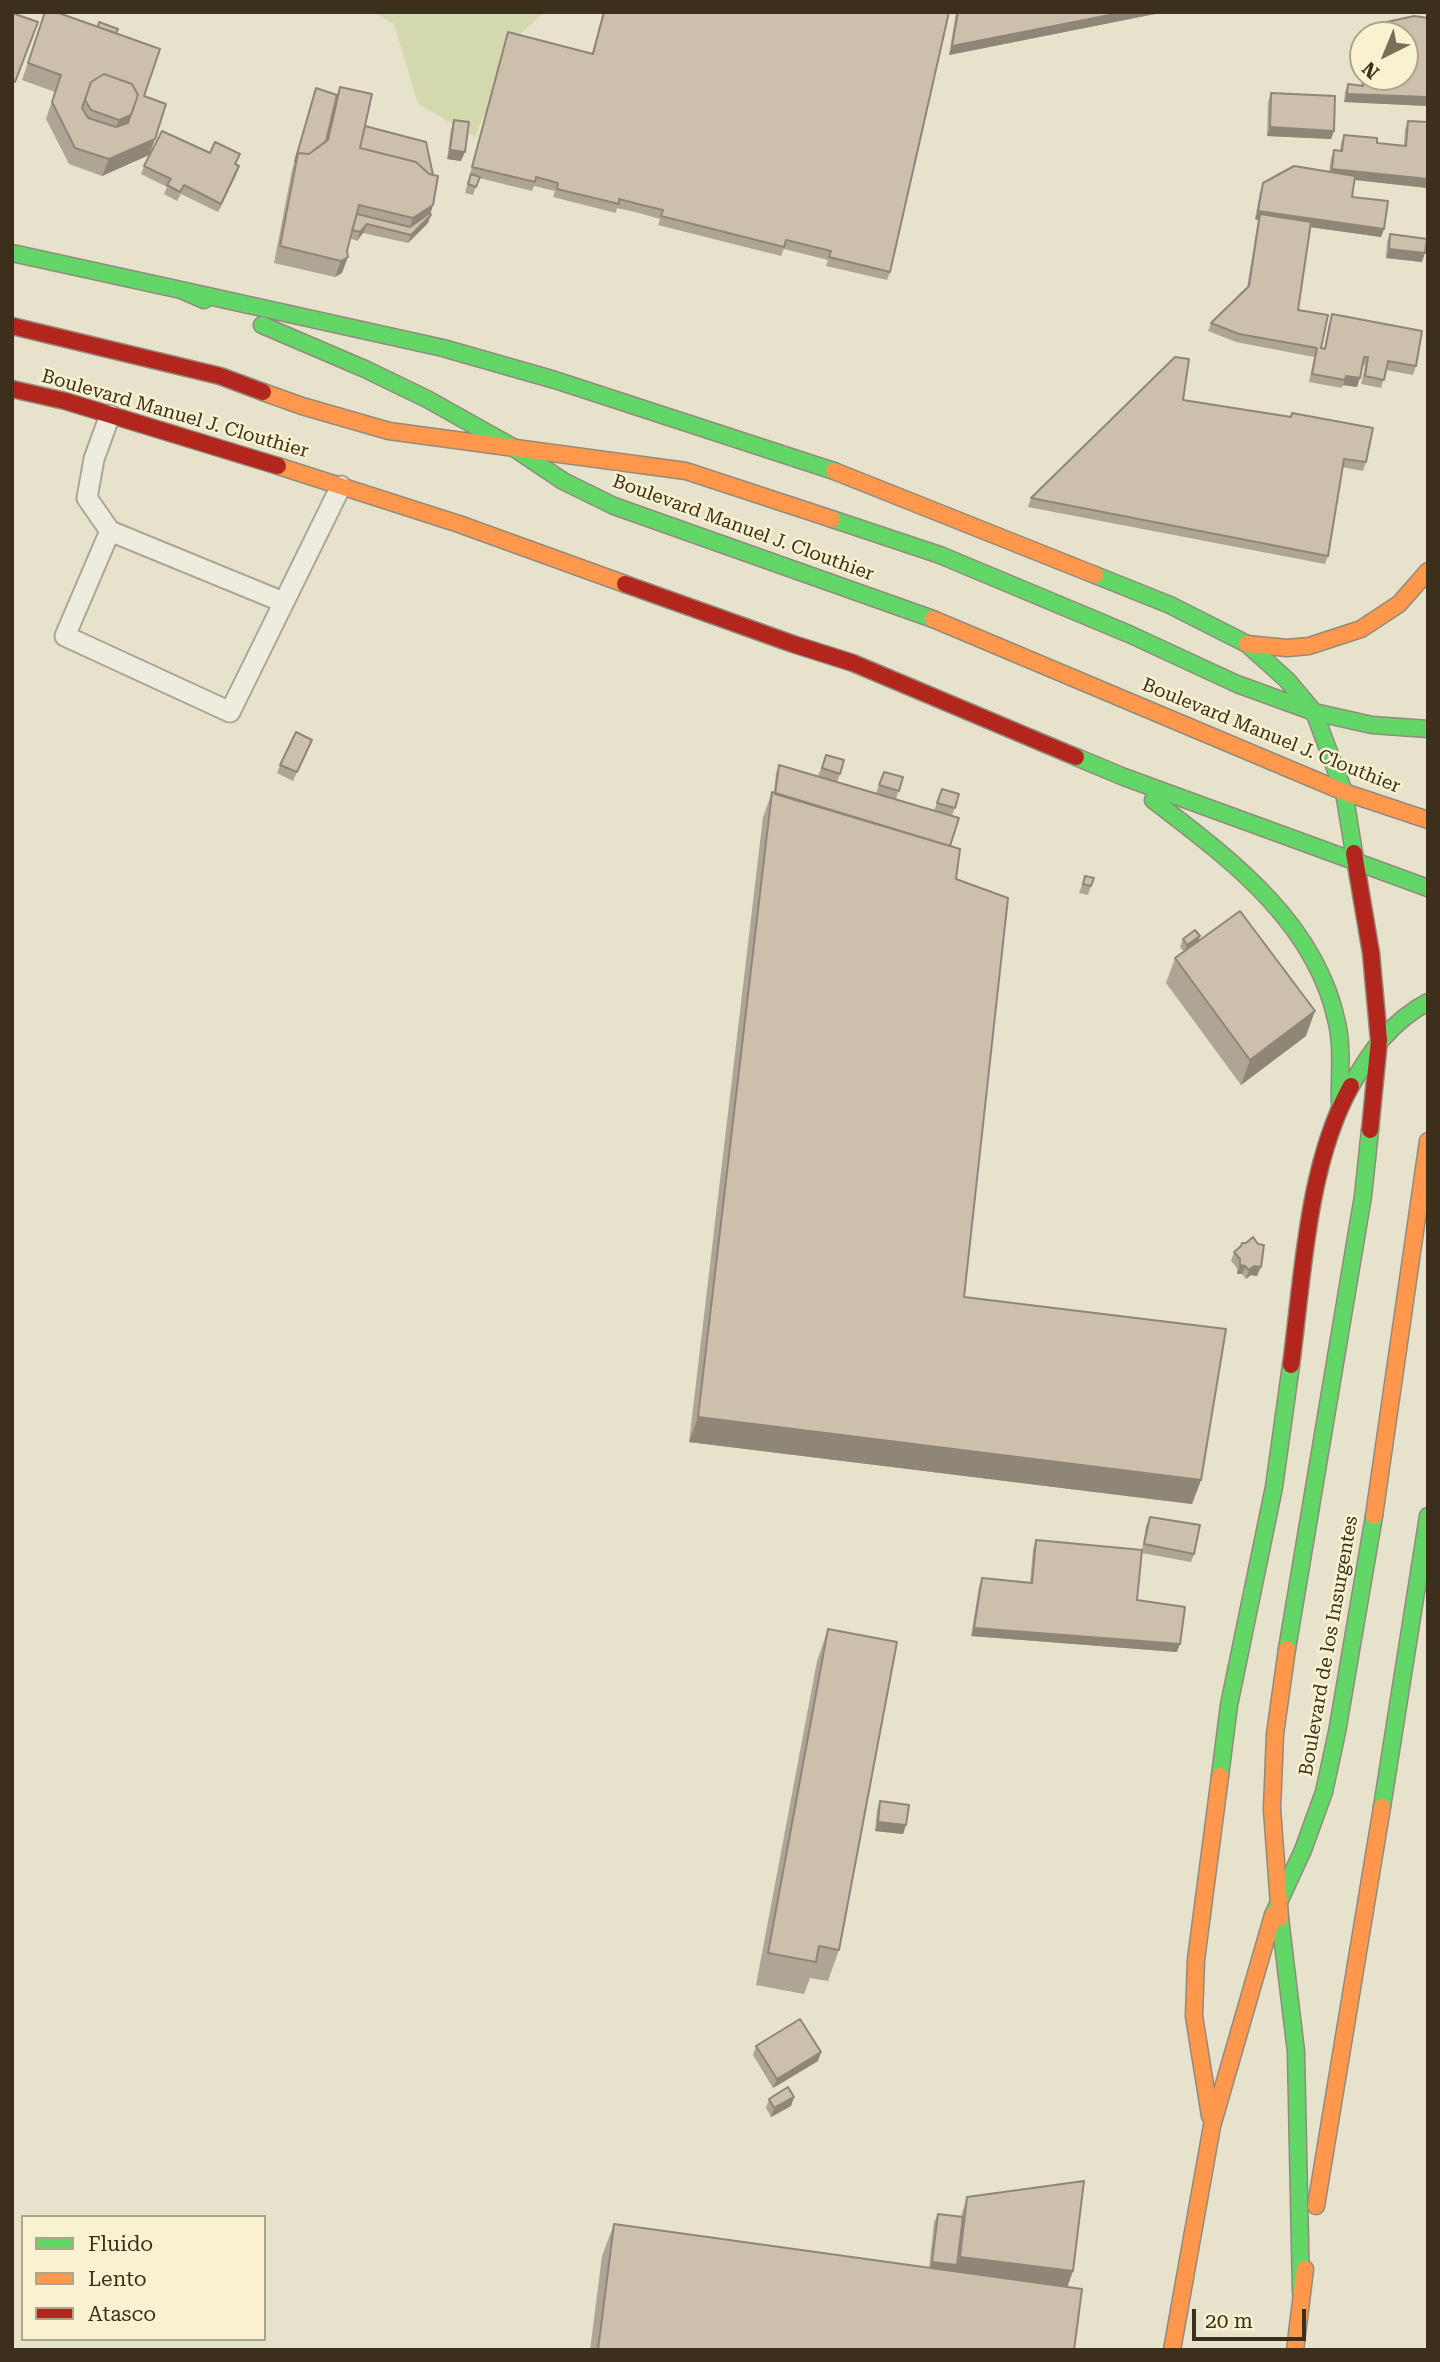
<!DOCTYPE html>
<html>
<head>
<meta charset="utf-8">
<style>
	body { margin:0 }
	#map { position:relative; width:1440px; height:2362px; overflow:hidden; background:#e7e2cc; font-family:"Roboto Serif",serif }
	canvas { display:block }
	.frame { position:absolute; inset:0; border:14px solid #3c2f1c; pointer-events:none }
	.legend { position:absolute; left:21px; top:2215px; width:245px; height:126px; box-sizing:border-box; background:#f9f2d1; border:2px solid #ada489; margin:0; padding:9px 12px; list-style:none; font-size:21px; color:#3c2f1c }
	.legend li { display:flex; align-items:center; gap:14px; height:35px }
	.legend b { width:35px; border:2px solid #ada489 }
	.north { position:absolute; left:1349px; top:21px; width:70px; height:70px; box-sizing:border-box; background:#f9f2d1; border:2px solid #ada489; border-radius:50%; rotate:223deg; font-size:19px; font-weight:700; line-height:28px; text-align:center; color:#3c2f1c }
	.north::after { content:''; display:block; margin:auto; width:24px; height:32px; background:#786e5a; clip-path:polygon(50% 0,100% 100%,50% 72%,0 100%) }
	.scale { position:absolute; left:1192px; top:2309px; width:114px; height:32px; box-sizing:border-box; border:4px solid #3c2f1c; border-top:0; padding-left:9px; font-size:21px; line-height:24px; white-space:nowrap; color:#3c2f1c; -webkit-text-stroke:5px #f9f2d1; paint-order:stroke }
</style>
</head>
<body>
<div id="map">
<canvas width="1440" height="2362"></canvas>
<div class="frame"></div>
<ul class="legend">
<li><b style="height:9px;background:#63d668"></b>Fluido</li>
<li><b style="height:9px;background:#ff974d"></b>Lento</li>
<li><b style="height:9px;background:#b3261e"></b>Atasco</li>
</ul>
<div class="north">N</div>
<div class="scale">20 m</div>
</div>
<script>
const context = document.querySelector('canvas').getContext('2d');
context.lineJoin = 'round';
function fill(path, color) { context.fillStyle = color; context.fill(path, 'evenodd'); }
function trace(path, color, width, dash) { context.strokeStyle = color; context.lineWidth = width; context.lineCap = dash ? 'butt' : 'round'; context.setLineDash(dash || []); context.stroke(path); }
function write(font, color, halo, rows, align = 'center') {
  context.font = font + ' "Roboto Serif",serif'; context.lineWidth = 5; context.setLineDash([]); context.textBaseline = 'middle'; context.strokeStyle = halo; context.fillStyle = color; for (const [text, x, y, turn = 0] of rows) {
    context.save(); context.translate(x, y); context.rotate((+turn || 0) * Math.PI / 180); context.textAlign = isNaN(turn) ? turn : align; if (halo) context.strokeText(text, 0, 0); context.fillText(text, 0, 0); context.restore();
  }
}
fill(new Path2D(`
	M373,12H544L517,37L475,137L418,104L394,24Z`), '#d4d9ad');
const lane = new Path2D(`
	M110,415L94,459L87,498L110,531L283,602
	M110,531L65,636L230,712L341,486`);
const fast = new Path2D(`
	M12,253L181,290L204,300
	M181,290L443,348L555,380L834,471
	M262,325L365,369L427,399L511,446L563,481L614,506L933,619
	M832,519L940,555L1129,634L1237,684L1314,712L1372,725L1428,729
	M1095,575L1170,605L1247,644L1287,680L1314,712L1344,792L1354,853
	M1076,757L1124,777L1428,888
	M1153,800C1230,859 1316,922 1337,1023C1343,1050 1339,1077 1340,1104
	M1351,1086C1370,1051 1392,1021 1428,1002
	M1287,1649L1363,1196L1370,1130
	M1220,1776L1229,1705L1274,1487L1291,1365
	M1382,1807L1428,1516
	M1273,1915L1303,1850L1324,1792L1337,1732L1374,1516
	M1280,1918L1296,2052L1301,2293`);
const slow = new Path2D(`
	M263,392L302,406L389,431L686,471L832,519
	M278,466L459,524L625,584
	M834,471L1095,575
	M933,619L1344,792L1428,820
	M1247,644L1287,648L1309,646L1361,629L1399,604L1428,571
	M1374,1516L1428,1141
	M1280,1918L1272,1809L1275,1734L1287,1649
	M1210,2116L1194,2016L1196,1960L1220,1776
	M1316,2206L1382,1807
	M1172,2350L1212,2126L1273,1915
	M1295,2350L1305,2269`);
const jam = new Path2D(`
	M12,326L220,376L263,392
	M12,389L65,401L278,466
	M625,584L793,644L853,663L1076,757
	M1354,853L1371,953L1379,1040L1370,1130
	M1291,1365C1303,1276 1307,1165 1351,1086`);
trace(lane, '#aca695', 23);
trace(fast, '#928b7c', 19);
trace(slow, '#928b7c', 19);
trace(jam, '#928b7c', 19);
trace(lane, '#eeebdf', 19);
trace(fast, '#63d668', 16);
trace(slow, '#ff974d', 16);
trace(jam, '#b3261e', 16);
fill(new Path2D(`
	M45,12L116,33L144,96L155,139L149,155L102,176L69,164L46,119L55,92L22,80Z
	M603,12H949L890,272L887,280L826,266L828,260L784,249L781,256L658,225L660,219L639,213L617,208L616,213L553,197L555,191L534,186L532,191L479,178L473,195L465,193L508,32L592,53Z
	M956,12H1165L949,55Z
	M1414,16L1428,18V106L1344,102L1345,92L1348,84L1361,86L1363,74V77H1405V35H1370L1373,25Z
	M340,87L365,126L433,205L428,223L408,243L363,233L357,241L350,238L342,273L335,277L274,263L292,170L316,88L337,95Z
	M1271,93L1334,131L1331,139L1267,136L1268,102Z
	M454,120L461,161L447,159L451,129Z
	M1408,121L1428,188L1354,180L1352,197L1384,229L1381,237L1311,227L1298,310L1321,348L1324,349L1329,323L1332,314L1416,366L1413,375L1386,370L1381,388L1361,384L1365,366L1362,365L1357,387L1343,385L1342,388L1309,382L1314,357L1236,342L1208,331L1211,323L1247,288L1258,220L1255,219L1260,192L1263,183L1329,172L1331,158L1334,150H1340L1341,143L1344,135L1377,143L1404,146L1405,129Z
	M236,164V175L218,212L181,194L177,201L164,194L167,187L141,174L144,166Z
	M1390,234L1422,262L1386,258L1387,242Z
	M1183,400L1290,417L1292,413L1366,462L1363,471L1342,467L1328,556L1325,564L1028,507L1031,498Z
	M312,740L293,781L277,773L280,765Z
	M826,755L840,774L837,782L876,793L884,772L903,777L896,799L934,811L942,789L959,794L952,816L950,846L956,879L964,1297L1201,1480L1192,1504L689,1442L763,817L772,792L774,793L776,773L779,765L818,776Z
	M1085,876L1091,886L1088,895L1079,893Z
	M1183,939L1198,942L1306,1036L1241,1085L1166,983L1175,958L1184,952L1180,947Z
	M1242,1243L1257,1276L1251,1275L1246,1279L1242,1274H1237V1268L1231,1261L1234,1252L1240,1247Z
	M1150,1517L1194,1554L1191,1562L1142,1553L1137,1600L1177,1652L971,1636L979,1587L982,1578L1030,1583L1033,1549L1036,1540L1142,1550L1146,1526Z
	M828,1629L839,1950L828,1981L810,1978L804,1994L756,1985L817,1661Z
	M880,1801L906,1825L903,1834L875,1831L877,1810Z
	M756,2046L821,2052L818,2061L773,2088L753,2055Z
	M794,2097L791,2106L771,2117L766,2108L769,2099Z
	M967,2197L1073,2271L1067,2287L1074,2350H590L602,2256L614,2224L929,2268L934,2222L938,2214L961,2216Z`), '#afa594');
fill(new Path2D(`
	M1125,12H1165L949,55L952,46Z
	M1347,94L1428,97V106L1344,102Z
	M131,115L122,140L110,144L119,120Z
	M1270,127L1334,131L1331,139L1267,136Z
	M155,139L149,155L102,176L109,159Z
	M450,150L465,152L461,161L447,159Z
	M239,166L236,175L218,212L221,204Z
	M1332,169L1428,179V188L1329,177Z
	M433,205L429,217L431,215L428,223L408,243L411,235L418,228L407,235L413,218Z
	M1258,211L1384,229L1381,237L1259,220L1260,214L1258,220L1255,219Z
	M367,224L363,233L357,241L360,232Z
	M1389,249L1425,253L1422,262L1386,258Z
	M348,257L342,273L335,277L341,261Z
	M1346,376L1360,378L1357,387L1343,385Z
	M1200,936L1197,945L1184,953L1187,945Z
	M1315,1011L1306,1036L1241,1085L1250,1060Z
	M1240,1265L1245,1266L1242,1274H1237Z
	M1254,1266L1261,1267L1257,1276L1251,1275L1246,1279L1249,1270Z
	M698,1417L1201,1480L1192,1504L689,1442Z
	M974,1628L1180,1644L1177,1652L971,1636Z
	M878,1822L906,1825L903,1834L875,1831Z
	M821,2052L818,2061L773,2088L777,2079Z
	M794,2097L791,2106L771,2117L774,2108Z
	M960,2257L1073,2271L1067,2288L954,2273Z
	M932,2262L957,2265L954,2273L929,2270Z`), '#8f8678');
const building = new Path2D(`
	M45,12H56L160,49L144,96L166,104L155,139L109,159L75,148L52,102L61,75L28,63ZM104,74L132,84L138,95L128,123L116,127L88,118L82,108L91,82Z
	M604,12H949L890,272L829,257L831,251L786,240L784,247L661,216L663,210L642,205L619,199V204L557,189L558,183L536,177L535,182L472,167L508,32L593,54Z
	M958,12H1125L952,46Z
	M12,13L38,22L15,82L12,81Z
	M1414,16L1428,18V97L1347,94L1348,84L1363,86L1364,77H1405V35H1371L1373,25Z
	M99,22L118,29L116,33L98,27Z
	M104,74L132,84L138,95L131,115L119,120L91,110L85,100L91,82Z
	M340,87L372,94L360,148L416,162L429,174L438,176L433,205L413,218L359,205L347,251L348,257L341,261L280,246L298,153L309,154L328,140Z
	M316,88L337,95L326,141L309,154L298,153L295,161Z
	M1271,93L1335,96L1334,131L1270,127Z
	M454,120L469,122L465,152L450,150Z
	M1408,121L1428,122V179L1332,169L1334,150L1342,151L1344,135L1377,138V143L1406,146Z
	M365,126L426,142L433,175L429,174L416,162L360,148Z
	M162,131L210,153L215,142L240,154L235,164L239,166L221,204L184,185L180,192L167,185L171,179L144,166Z
	M1294,166L1355,176L1352,197L1388,201L1384,229L1258,211L1263,183Z
	M471,174L480,177L476,187L468,184Z
	M430,213L431,215L411,235L367,224L360,232L352,230L357,214L410,227Z
	M1260,214L1311,222L1298,310L1328,315L1321,348L1325,349L1332,314L1422,331L1416,366L1388,361L1384,380L1365,376L1368,357H1364L1360,378L1346,376L1345,380L1312,374L1317,348L1239,334L1211,323L1249,286Z
	M1390,234L1427,239L1425,253L1389,249Z
	M1175,357L1189,359L1183,400L1291,417L1292,413L1373,428L1366,462L1344,459L1328,556L1031,498Z
	M296,732L312,740L297,772L280,765Z
	M826,755L844,760L840,774L822,768Z
	M779,765L959,818L950,846L775,794Z
	M884,772L903,777L899,791L879,785Z
	M942,789L959,794L955,808L937,803Z
	M772,792L960,849L956,879L1008,898L964,1297L1226,1329L1201,1480L698,1417Z
	M1085,876L1094,878L1091,886L1083,884Z
	M1240,911L1315,1011L1250,1060L1175,958Z
	M1195,930L1200,936L1187,945L1183,939Z
	M1253,1237L1258,1244L1264,1245L1261,1267L1254,1266L1249,1270L1245,1266L1240,1265V1259L1234,1252L1241,1246L1242,1243H1246Z
	M1150,1517L1200,1525L1194,1554L1144,1544Z
	M1036,1540L1142,1550L1137,1600L1185,1607L1180,1644L974,1628L982,1578L1032,1583Z
	M828,1629L897,1642L839,1950L819,1946L816,1962L768,1953Z
	M880,1801L909,1805L906,1825L878,1822Z
	M800,2019L821,2052L777,2079L756,2046Z
	M788,2087L794,2097L774,2108L769,2099Z
	M1084,2181L1073,2271L960,2257L967,2197Z
	M938,2214L963,2217L957,2265L932,2262Z
	M614,2224L1082,2289L1074,2350H598Z`);
fill(building, '#ccc0ac');
trace(building, '#8f8678', 2);
write('19px', '#3c2f1c', '#f9f2d1', [
	["Boulevard Manuel J. Clouthier",175,414,16],
	["Boulevard Manuel J. Clouthier",743,528,20],
	["Boulevard Manuel J. Clouthier",1271,736,22],
	["Boulevard de los Insurgentes",1329,1646,-80]
]);
</script>
</body>
</html>
